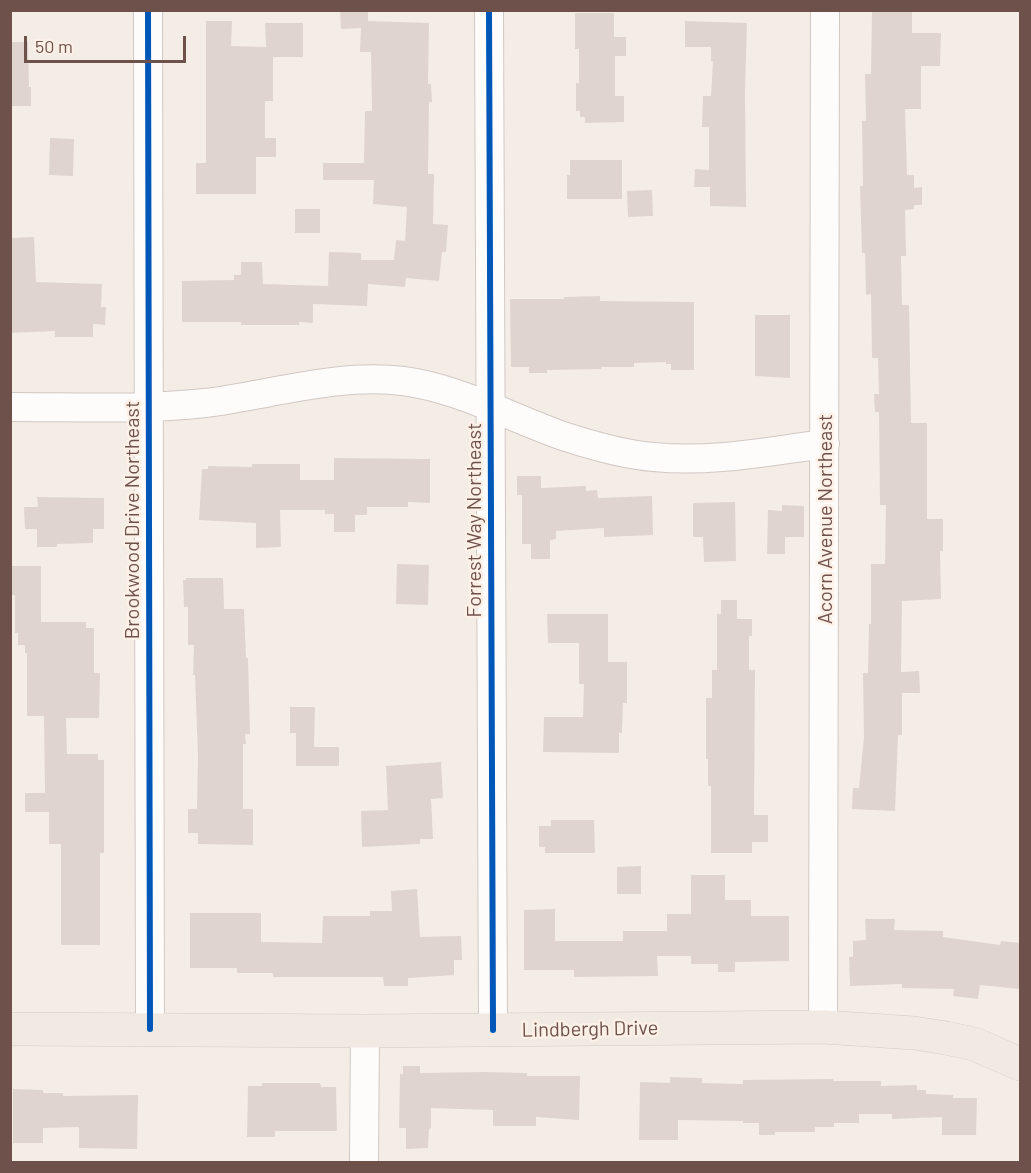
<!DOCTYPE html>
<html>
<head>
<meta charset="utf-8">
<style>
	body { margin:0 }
	#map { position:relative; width:1031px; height:1173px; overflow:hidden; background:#f4ede6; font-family:Barlow,sans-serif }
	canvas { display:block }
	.frame { position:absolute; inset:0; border:12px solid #6e514a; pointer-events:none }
	.scale { position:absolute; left:24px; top:36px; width:162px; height:27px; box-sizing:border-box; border:3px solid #6e514a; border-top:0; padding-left:8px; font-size:18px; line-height:21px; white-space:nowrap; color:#6e514a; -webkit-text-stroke:4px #fdf0e6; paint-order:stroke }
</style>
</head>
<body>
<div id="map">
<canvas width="1031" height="1173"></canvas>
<div class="frame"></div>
<div class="scale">50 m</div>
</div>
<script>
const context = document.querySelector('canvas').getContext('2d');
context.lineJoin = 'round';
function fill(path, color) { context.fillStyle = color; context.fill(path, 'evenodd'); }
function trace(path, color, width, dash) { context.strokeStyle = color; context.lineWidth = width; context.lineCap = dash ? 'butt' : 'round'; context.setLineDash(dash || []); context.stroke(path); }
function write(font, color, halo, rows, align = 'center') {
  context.font = font + ' Barlow,sans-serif'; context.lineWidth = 5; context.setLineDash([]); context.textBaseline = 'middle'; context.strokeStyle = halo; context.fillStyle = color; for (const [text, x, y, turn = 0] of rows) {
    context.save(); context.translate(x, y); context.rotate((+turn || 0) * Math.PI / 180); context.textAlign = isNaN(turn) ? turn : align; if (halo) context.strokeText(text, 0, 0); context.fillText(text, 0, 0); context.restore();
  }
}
fill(new Path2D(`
	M340,10H368V21L429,23L428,84H431L432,102H429L428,174H434L433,224L448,225L446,252H442L439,281L406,278L405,287L368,284L367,306L313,304V323L299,322V325H241V322H182V281L234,280V275H241V262H262L263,284L328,286L329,252L361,253V260H394L396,240L405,241L407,207L373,204L374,180H323V163H364L365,111H372L371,52H360L361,28L341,29Z
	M872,10H912V33H941L940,66H921V109H905L907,175H914V188L922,187V205H914V209L905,210L906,256H901L902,305H909L911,423H927V519H943V551H940L941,599L902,601L901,672L919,671L920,693H902V735H898L895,811L852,809L853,788H859L864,737L863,673H868L869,624H871V564H885L886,505H880L879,412H875L874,394H879L878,358H872L871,294L866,295L865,253H862L860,186H863L862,121H866L865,74H871Z
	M575,13H614V37H626V56H615V96H624V122L585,123V117H580V111H576V83H579V49H575Z
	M206,21H232L231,46L266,47L265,23H303V57H273V101H265V138H276V157H256V194H196V163H206Z
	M685,21L747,23L745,91L746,207L710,206V187H694L695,169L709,170V127H702L703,96H711L713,61H711V47H685Z
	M10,42H28L29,87H31V106H10Z
	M50,138L74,139L73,176L49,175Z
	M570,160H622V199H567V175H570Z
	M652,190L653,216L628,217L627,191Z
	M295,209H320V233H295Z
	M34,237L36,282L102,284L101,307H106L105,325L93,324V337H55V331L10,333L11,238Z
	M600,296V301L694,302V370H671V364H666V362L634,363V367H601V369L547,370V373H529V367H511L510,299H564V297Z
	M755,315H790V378L755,376Z
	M334,458L430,459V503L408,502V507H367V515H355V532H334V514H325V510H280L281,547L256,548V523L199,520L202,469H208V466L252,467V464H300V480H334Z
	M517,476H541V488L586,486V491L597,490L598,498L652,496L653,535L604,537V528L556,531V539L550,540V559H531V544H522V495H517Z
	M37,497L104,498V529H93V543L57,544V547H37V529H25L24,507H38Z
	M735,502L736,561L704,562L703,537H693V503Z
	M782,505L804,506V537H785V554H767L768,510L782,511Z
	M397,564L429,565L428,605L396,604Z
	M12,566H41V622H86V628H94V673H100L99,718H66L67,754H98V760H104V853H100V945H61V844H49V812H25V793H45L44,716H27V653H25V645H18V633H15V595H12Z
	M186,578H223L224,609H244L246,658H248L250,734H245L246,744H243V809H253V845L198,844V833H188V809H197L198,756L195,675H193L194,645H188V607H184L183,580H186Z
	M721,600H737V619H752V636H749V670H755L754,815H768V842H752V853H711V786H708V759H706V698H712V670H717V614H721Z
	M547,614H608V662H627V703H623L622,733H619V753L543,752L544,717H583L584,684H579V643H548Z
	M290,707H315L314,747H339V766H296V733H290Z
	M441,762L443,798L431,799L433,839H420V844L362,847L361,811L388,810L386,766Z
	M551,820H594L595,853H545V847H539V826H551Z
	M641,866V894H617V867Z
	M691,875H725V900H751V916H789V961L735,962V972H718V964H691V956H657L658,976L574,977V970H524V910L555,909V941H623V931H667V914H691Z
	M417,889L420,937L461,936L462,960H454V975L408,978V986H384L383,977H273V973H237V968H190V913H261V942L322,943L323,916H370V911H392L391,891Z
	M865,919H895L894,930L943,931V937L1000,945L1001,941L1020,943V989L980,985L978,999L953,996L954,989L902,988V984L850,986L849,957H853V941L866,940Z
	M403,1066H420V1073L483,1072L527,1073V1076H580L579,1120L536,1117V1126H493V1110L431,1108V1128L429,1129L428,1148L406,1149V1128H399L400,1074H403Z
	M670,1077L702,1078V1083L743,1084V1080L833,1079V1081H881V1086L917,1085V1090H926V1094L953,1095V1098H977L976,1135H942V1117L892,1119V1114H859V1123H834V1127H815V1132H775V1135H759V1123H743V1121L678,1120V1140H639L640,1082L670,1083Z
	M262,1083H320L321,1087H336L337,1131H275V1137H247L248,1086H262Z
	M13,1089L43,1090V1093H63V1096L138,1095L137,1149L79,1148V1127L43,1128V1143H13Z`), '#e0d4cf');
const minor = new Path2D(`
	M148,10L150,1029
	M489,10L493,1030
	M10,407C75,407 141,410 205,403C269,395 339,373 403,381C459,388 513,419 566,437C594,446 625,455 654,457C711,463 769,451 825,444
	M823,1027L825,10
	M364,1162L365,1031`);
const major = new Path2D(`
	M10,1029L365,1031L823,1027L914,1033L946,1038L974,1044L1020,1064`);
trace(minor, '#d2c8c3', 30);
trace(major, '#d3c9c4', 34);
trace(minor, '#fdfcfb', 28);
trace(major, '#f1eae3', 33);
trace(new Path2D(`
	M148,10L150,1029
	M489,10L493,1030`), '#0057b8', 6);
write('20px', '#6e514a', '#fdf0e6', [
	["Acorn Avenue Northeast",825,519,-90],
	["Brookwood Drive Northeast",132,520,-90],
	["Forrest Way Northeast",474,520,-90],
	["Lindbergh Drive",590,1029,-1]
]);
</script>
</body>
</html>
